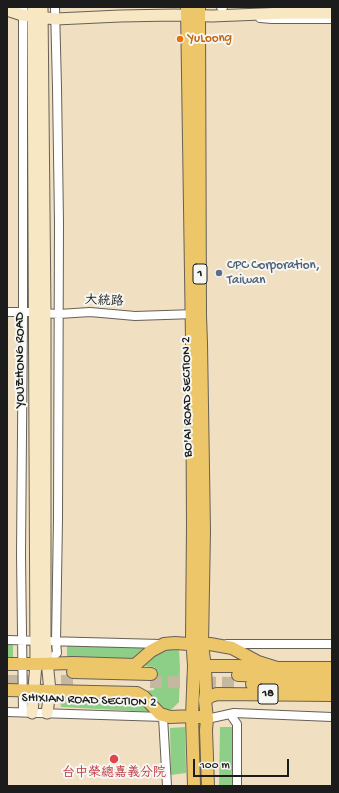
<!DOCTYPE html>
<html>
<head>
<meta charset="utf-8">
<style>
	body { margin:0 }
	#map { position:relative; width:339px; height:793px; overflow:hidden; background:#f1dfc1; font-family:"Gochi Hand",sans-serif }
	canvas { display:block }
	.frame { position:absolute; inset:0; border:8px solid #1c1c1c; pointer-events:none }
	.scale { position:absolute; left:193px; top:759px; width:96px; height:18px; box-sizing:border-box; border:2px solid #1c1c1c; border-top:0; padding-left:5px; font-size:12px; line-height:14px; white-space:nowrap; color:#1c1c1c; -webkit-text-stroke:3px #f6f6f2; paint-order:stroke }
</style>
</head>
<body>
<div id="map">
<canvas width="339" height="793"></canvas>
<div class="frame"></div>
<div class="scale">100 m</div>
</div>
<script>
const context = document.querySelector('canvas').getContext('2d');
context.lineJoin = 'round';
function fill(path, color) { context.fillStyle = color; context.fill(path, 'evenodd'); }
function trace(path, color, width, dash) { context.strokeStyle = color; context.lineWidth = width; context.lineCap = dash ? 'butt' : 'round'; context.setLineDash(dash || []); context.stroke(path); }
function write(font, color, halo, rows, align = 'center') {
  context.font = font + ' "Gochi Hand","LXGW WenKai TC",sans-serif'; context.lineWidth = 4; context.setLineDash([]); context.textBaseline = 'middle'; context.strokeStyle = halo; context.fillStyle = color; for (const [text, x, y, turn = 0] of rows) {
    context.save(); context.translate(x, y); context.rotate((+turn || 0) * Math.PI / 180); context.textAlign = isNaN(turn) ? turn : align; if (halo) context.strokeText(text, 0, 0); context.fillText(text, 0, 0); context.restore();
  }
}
fill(new Path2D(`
	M7,645H13V659H7Z
	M67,646L155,647L134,662L67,659Z
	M161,649H179L180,667L179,702L172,709L162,712L145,691L154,690L155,667L139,666Z
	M136,695L154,712L61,707L60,697Z
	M185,727L186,773L171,775L170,728Z
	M220,727H232L233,786H219Z`), '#8dcf87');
trace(new Path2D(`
	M7,681H73
	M150,682L239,683`), '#c6b8a0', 12, [12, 6]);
const street = new Path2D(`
	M23,7V312L21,555L23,712
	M221,7H223
	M260,18L272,19H332
	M7,312H28
	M41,313L59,314L90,312L135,316L195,314
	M7,640L161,644
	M227,644H332
	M47,663L57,653L56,642L58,519L59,222L57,88L55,7
	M7,712L164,717
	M230,714L237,724V786
	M163,717L167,786
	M207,719L234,713L332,717`);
const secondary = new Path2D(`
	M42,7L45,313V641L50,691L47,713
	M7,10L22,15L56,19L120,16L174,15L212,16L286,13H332
	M32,713L36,664L33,7`);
const primary = new Path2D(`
	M187,7L192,341L193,526L192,637L194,666L192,716L194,786
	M199,7L200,315L201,343L204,531L202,645L205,667L206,692L205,700L207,719L206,730L208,786
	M7,664H36L73,663L135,665L151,651L164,644L175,643L202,645L210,644L232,648L258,662L277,668
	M197,667H205L211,666H238L277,668H332
	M73,672L151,674
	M238,675L332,677
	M252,684L332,686
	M7,690L137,693L144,697L160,714L170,717L192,716L199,717
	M205,700L211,696L217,694L332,695`);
trace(street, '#676056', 10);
trace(secondary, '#676056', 13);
trace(primary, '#676056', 14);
trace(street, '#fff', 8);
trace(secondary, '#f7e8c3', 11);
trace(primary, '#ecc669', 12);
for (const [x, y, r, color] of [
	[180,39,4,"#e8710a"],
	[219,273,4,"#5c6f8a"],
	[114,759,5,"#e0444e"]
]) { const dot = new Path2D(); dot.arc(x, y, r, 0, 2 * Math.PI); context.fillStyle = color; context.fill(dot); trace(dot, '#f6f6f2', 1.5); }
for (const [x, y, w] of [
	[200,274,14],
	[268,694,20]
]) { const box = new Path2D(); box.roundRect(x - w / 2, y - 10, w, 20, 3); context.fillStyle = '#f6f6f2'; context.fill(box); trace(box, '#1c1c1c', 1); }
write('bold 12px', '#1c1c1c', null, [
	["1",200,274],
	["18",268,694]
]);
write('13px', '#c56008', '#f6f6f2', [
	["YuLoong",188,39]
], 'left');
write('13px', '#4e5e75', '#f6f6f2', [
	["CPC Corporation,",227,266],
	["Taiwan",227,281]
], 'left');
write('13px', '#1c1c1c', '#f6f6f2', [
	["大統路",104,302,3],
	["YOUZHONG ROAD",21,360,-90],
	["BO'AI ROAD SECTION 2",188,397,-91],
	["SHIXIAN ROAD SECTION 2",89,701,2]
]);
write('13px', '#be3a42', '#f6f6f2', [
	["台中榮總嘉義分院",114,774]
]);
</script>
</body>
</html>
